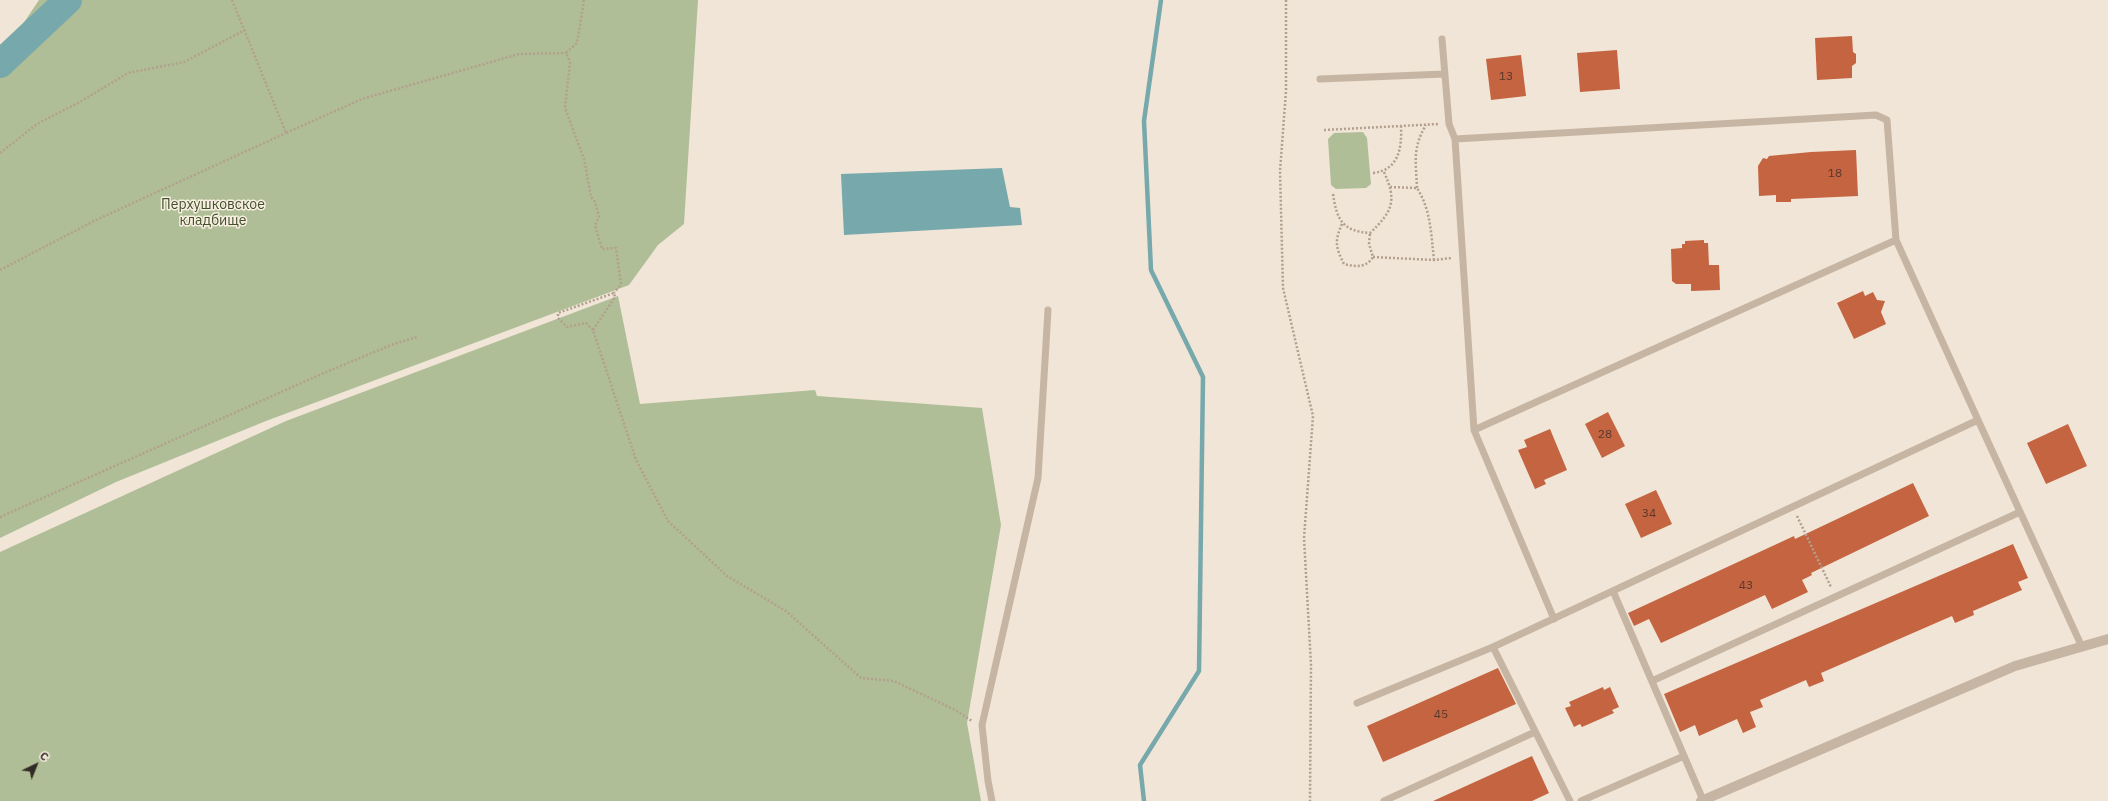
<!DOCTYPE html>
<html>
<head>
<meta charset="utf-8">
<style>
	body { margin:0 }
	#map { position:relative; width:2108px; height:801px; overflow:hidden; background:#f0e5d6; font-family:"IBM Plex Sans",sans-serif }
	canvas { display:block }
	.north { position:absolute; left:16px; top:745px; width:40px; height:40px; -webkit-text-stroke:3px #f8efe2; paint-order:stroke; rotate:43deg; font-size:11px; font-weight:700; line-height:16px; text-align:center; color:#322a25 }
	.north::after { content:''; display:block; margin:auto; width:14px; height:18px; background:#322a25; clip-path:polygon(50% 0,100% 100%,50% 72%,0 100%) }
</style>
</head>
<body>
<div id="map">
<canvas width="2108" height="801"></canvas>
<div class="north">С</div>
</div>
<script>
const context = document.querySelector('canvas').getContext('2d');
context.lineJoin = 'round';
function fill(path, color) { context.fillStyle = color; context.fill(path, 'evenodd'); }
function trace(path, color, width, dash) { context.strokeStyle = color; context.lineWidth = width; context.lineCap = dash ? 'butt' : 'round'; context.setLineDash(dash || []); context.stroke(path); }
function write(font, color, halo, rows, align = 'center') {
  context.font = font + ' "IBM Plex Sans",sans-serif'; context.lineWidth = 3; context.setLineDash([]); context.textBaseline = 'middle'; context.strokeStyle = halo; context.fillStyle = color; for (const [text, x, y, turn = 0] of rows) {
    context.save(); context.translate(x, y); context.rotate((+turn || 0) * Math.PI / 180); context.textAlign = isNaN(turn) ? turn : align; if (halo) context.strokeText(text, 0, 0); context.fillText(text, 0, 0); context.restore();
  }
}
fill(new Path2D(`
	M39,0H698L684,224L658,245L629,285L266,421L116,482L0,538V52L10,43Z
	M1363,132L1367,138L1371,184L1366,188L1336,189L1331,185L1328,139L1334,133Z
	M618,296L640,404L815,390L817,396L982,408L1001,525L967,723L981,801H0V552L286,421Z`), '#b0be97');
fill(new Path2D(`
	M1002,168L1010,207L1020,208L1022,225L844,235L841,174Z`), '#76a8ac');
trace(new Path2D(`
	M1144,801L1140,765L1199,671L1203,377L1151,270L1144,121L1161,0`), '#76a8ac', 4.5);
trace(new Path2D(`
	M0,64L68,0`), '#76a8ac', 28);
fill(new Path2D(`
	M1852,36L1853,52L1856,54V63L1852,66V78L1817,80L1815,38Z
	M1617,50L1620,89L1580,92L1577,53Z
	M1521,55L1526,96L1491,100L1486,59Z
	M1856,150L1858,196L1791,199V202H1776V195L1759,196L1758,166L1763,158L1767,159L1769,156L1811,152Z
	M1704,240V243H1708L1709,265H1719L1720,290L1691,291V284H1676L1672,281L1671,249L1682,248V244H1685V241Z
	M1863,291L1865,296L1873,292L1877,300L1885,301L1881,312L1886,324L1854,339L1837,303Z
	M1608,412L1625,446L1602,458L1585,424Z
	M2068,424L2087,466L2046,484L2027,443Z
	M1550,429L1567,470L1544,480L1546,484L1535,489L1518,450L1527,447L1524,440Z
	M1913,483L1929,516L1811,573L1812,575L1802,580L1808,592L1772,609L1765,595L1661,643L1649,619L1634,626L1628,613L1794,536L1795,539Z
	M1656,490L1672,524L1641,538L1625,504Z
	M2013,544L2028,578L2018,582L2022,590L1973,611L1974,615L1955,623L1952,616L1821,673L1824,681L1809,687L1806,680L1760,700L1763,707L1750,712L1756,727L1743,733L1737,719L1699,736L1695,725L1680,732L1664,694Z
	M1498,668L1516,704L1383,762L1367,726Z
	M1603,687L1604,690L1610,687L1619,707L1612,710L1614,713L1582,727L1580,724L1574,727L1565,708L1571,706L1569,702Z
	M1532,756L1549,793L1532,801H1433Z`), '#c46440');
trace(new Path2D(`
	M232,0L286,133L362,99L519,54L566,53
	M584,0L577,43L566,53L570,62L565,108L584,159L591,197L595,202L599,217L595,225L602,249L616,248L621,284L614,293
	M1286,0V91L1280,171L1283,288L1313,416L1304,538L1311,665L1310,801
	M1324,130L1439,124
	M0,153L37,124L78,103L128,73L184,62L245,30
	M1373,173C1399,170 1402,148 1401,126
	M1390,187L1417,188C1431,210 1431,234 1434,260
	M1417,188C1416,163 1412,148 1426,125
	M1333,194C1337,220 1342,231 1370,233C1393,211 1397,201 1384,172
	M1342,224C1334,242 1336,248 1344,264C1356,267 1366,268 1373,257L1369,244L1370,233
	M1373,257L1434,260L1452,258
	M0,270L96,220L286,133
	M593,330L586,323L567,327L558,318V313L614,293L615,297L593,330L636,460L668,521L727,576L786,611L861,678L894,681L955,710L972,721
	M1797,516L1831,587
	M0,517L324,373L391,345L417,337`), '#b39f8d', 2.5, [2, 2]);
trace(new Path2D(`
	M1442,39L1449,124L1455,139
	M1320,79L1445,74
	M1474,430L1896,240
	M1613,591L1703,800
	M1554,619L1474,430L1455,139L1876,115L1887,120L1896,240L1978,420
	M1652,681L2020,512
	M1357,703L1493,647
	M992,801L988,781L982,725L1038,478L1048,310
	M1384,801L1535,732
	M1570,801L1493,647L1978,420L2082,647
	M1581,801L1684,756`), '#c7b5a3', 7);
trace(new Path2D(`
	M1701,801L2015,666L2108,639`), '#c7b5a3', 10);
write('12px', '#56382c', null, [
	["13",1506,77],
	["18",1835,174],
	["28",1605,435],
	["34",1649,514],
	["43",1746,586],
	["45",1441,715]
]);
write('14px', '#415029', '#f8efe2', [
	["Перхушковское",213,205],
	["кладбище",213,221]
]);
</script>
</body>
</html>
